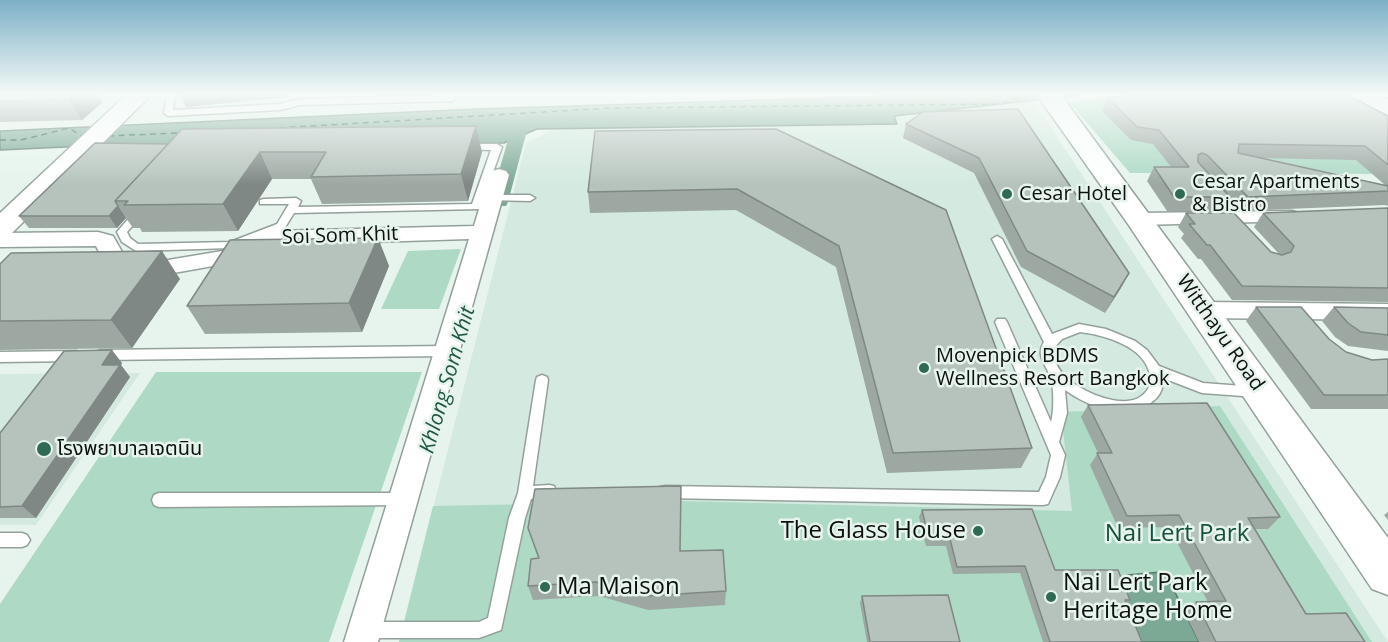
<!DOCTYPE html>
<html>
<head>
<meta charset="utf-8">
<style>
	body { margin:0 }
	canvas { display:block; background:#e6f4ed }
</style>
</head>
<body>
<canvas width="1388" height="642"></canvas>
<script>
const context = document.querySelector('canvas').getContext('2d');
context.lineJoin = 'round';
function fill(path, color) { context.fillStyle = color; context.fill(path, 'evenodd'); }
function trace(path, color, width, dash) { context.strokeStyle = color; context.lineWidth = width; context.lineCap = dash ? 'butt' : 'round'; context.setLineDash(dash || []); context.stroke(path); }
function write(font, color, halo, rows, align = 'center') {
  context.font = font + ' "Open Sans","Noto Sans Thai",sans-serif'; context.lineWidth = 5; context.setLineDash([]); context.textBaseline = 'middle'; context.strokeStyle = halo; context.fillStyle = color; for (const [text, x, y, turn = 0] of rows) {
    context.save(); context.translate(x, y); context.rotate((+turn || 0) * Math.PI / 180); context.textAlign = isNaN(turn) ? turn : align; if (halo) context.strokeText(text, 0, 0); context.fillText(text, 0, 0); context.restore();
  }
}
fill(new Path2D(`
	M1033,100L1388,642H399L526,143L555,129L897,124L894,116Z
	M140,373L36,525H0V374Z`), '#d4eae0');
fill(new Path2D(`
	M1138,95H1334L1388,174L1130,173L1069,102Z
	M461,249L439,309H381L408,251Z
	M156,372H422L329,642H0V604Z
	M1220,406L1372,642H399L433,506L681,501L1072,511L1061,412Z`), '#add9c5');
const water = new Path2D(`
	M917,95H1082L894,116L897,124L537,129L504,143L87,146L0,150V131L476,109Z
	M1161,572L1173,588L1199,642H1133L1117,581L1127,575Z`);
fill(water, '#7ca995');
trace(water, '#5a7b6c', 1.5);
fill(new Path2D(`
	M522,114L530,119L508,202L506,206H492L490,202L514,119Z`), '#7ca995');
trace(new Path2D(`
	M279,128L610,108L1001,104L1016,98L1038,95
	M108,136L179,133
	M0,140H21L69,128L83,137`), '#1d5742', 1.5, [6, 4.5]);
const lane = new Path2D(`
	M167,95H175L173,110L280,104L300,99L452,95L456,98L452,101L300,105L280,110L168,116L164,113Z
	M466,144H497L502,147L480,209L294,213L281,234L277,235L272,233L231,248L136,251L122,242L117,232L135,211L139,210L144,213L127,232L130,238L138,244L230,242L277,224L289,204H260V200L264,199L296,198L301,201L298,207L472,204L491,150L463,149V145Z
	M1215,190L1219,191L1242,217L1243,219L1242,221H1234L1211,195L1210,193Z
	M491,195H530L535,198L530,201L487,200V196Z
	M997,236L1002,239L1052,334L1079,324L1106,329L1135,341L1147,350L1159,366L1203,383L1256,387L1261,388L1263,392L1261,396L1256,397L1202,393L1163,378C1165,411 1121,415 1098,407C1086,403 1075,397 1065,390L1067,413L1059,442L1065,455L1060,477L1048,504L1043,505L665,498L660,497L658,492L660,487L665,486L1039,492L1046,477L1051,455L995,322L997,319H1005L1007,322L1051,422C1054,410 1054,391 1051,378C1047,366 1035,356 1044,342L992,239ZM1080,332C1104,335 1146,346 1150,376C1150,380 1150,386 1148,389C1133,413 1093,396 1076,385C1062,376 1053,365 1054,348L1062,339Z
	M446,346L450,348L452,351L450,354L446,356L100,360L96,358L94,355L96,352L100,350Z
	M77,351L81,353L83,356L81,359L77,361L0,362V352Z
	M542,375L547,377L548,380L533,486L549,485L554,486L556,491L554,496L531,499L525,518L501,630L479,638H366L360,636L358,630L360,624L366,622H479L488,618L509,518L518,493L536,380L537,377Z
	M159,493H403L408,494L410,499L408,504L403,505L159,507L154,505L152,500L154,495Z
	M0,533H22L27,535L30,540L27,545L22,547H0Z`);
const street = new Path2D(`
	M499,169L506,171L509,175L378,642H344L469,239L276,245L241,261L168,274L112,269L105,264L96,246L0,247V233L98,232L113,236L125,257L168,260L228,250L273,231L474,226L489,175L492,171Z
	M1292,211L1299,213L1302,217L1299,221L1139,225L1132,223L1129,219L1132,215L1139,213Z
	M1204,302L1388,304V320L1204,318L1196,316L1192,310L1196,304Z`);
const secondary = new Path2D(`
	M126,95H151L10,235L0,238V213Z
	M1037,95H1061L1388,538V595L1372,589L1128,224Z`);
const highway = new Path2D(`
	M1350,95H1380L1388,99V115L1354,100Z`);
trace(lane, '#94a19b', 3);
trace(street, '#94a19b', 3);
trace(secondary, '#94a19b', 3);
trace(highway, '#94a19b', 3);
fill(lane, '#fff');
fill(street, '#fff');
fill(secondary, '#fff');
fill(highway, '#fff');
fill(new Path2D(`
	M0,95H98L103,102L82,120L0,122Z
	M1108,98L1388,116V206L1385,205L1239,211L1229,200L1222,211H1167L1147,181L1154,167H1171L1153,144L1131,140L1102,111ZM1260,158L1356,160L1385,185Z
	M923,112L1129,273L1105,313L1021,267L974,173L903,138L906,124Z
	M776,129L1032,448L1021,468L887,473L836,267L736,210L590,213L588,192Z
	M95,143L482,152L468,201L322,204L311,179H272L238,231L142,232L140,228H133L126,218L117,228H29L19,216Z
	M1388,208V302L1232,300L1201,259H1198L1181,238L1184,234L1178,227L1186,213L1271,252L1279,254L1254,227L1263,213Z
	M378,238L389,266L362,332L205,334L187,306Z
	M0,264L180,279L132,348L0,350Z
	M1256,307L1329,339L1346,352L1372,360L1388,359V409H1311L1246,321Z
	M1334,307L1388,308V351L1348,346L1335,337L1322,321Z
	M122,363L121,365L130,377L36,518H0V433Z
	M1088,405L1280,517L1268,529H1255L1306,614L1365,642H1199L1185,613L1196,602H1208L1169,527L1118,528L1090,465L1098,453L1081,417Z
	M681,486L680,551L726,591L725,605L648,610L599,596L533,600L528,586L538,558L528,528Z
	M922,510L1055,570L1130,600L1126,605L1142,642H1043L1020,573L953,574L946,546H926L919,517Z
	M1388,512V520L1384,515Z
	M862,596L960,642H867L860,603Z`), '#9da8a3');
fill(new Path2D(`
	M74,95H98L103,102L82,120L69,100Z
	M180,95H289L288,97L186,107Z
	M476,126L482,152L468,201L461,174Z
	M260,152L272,179L238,231L223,204Z
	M118,206L126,218L117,228L109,216Z
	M378,238L389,266L362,332L349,303Z
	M162,251L180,279L132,348L111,320Z
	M1129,273L1121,288L1105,313L1114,297Z
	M112,350L122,363L121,365L130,377L36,518L22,506L102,365Z`), '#7f8884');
const building = new Path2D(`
	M0,95H74L69,100L0,101Z
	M1137,95H1348L1388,116V165L1365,146L1239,144L1238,153L1388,186V191L1248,197L1207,155L1202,153L1198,155V162L1230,197H1174L1154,167H1189L1159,130L1137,127L1108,98Z
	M1018,109L1129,273L1114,297L1027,251L979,158L906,124L923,112Z
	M476,126L461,174L311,177L326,152H260L223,204L124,205L128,201H115L182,129Z
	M776,129L946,210L1032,448L893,453L839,246L737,189L588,192L595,131Z
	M95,143L168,144L115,201L118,206L109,216H19Z
	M1388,208V288L1242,286L1210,245H1207L1189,224H1195L1186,213H1234L1271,252L1282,255L1291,252L1294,246L1263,213Z
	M378,238L349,303L187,306L230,240Z
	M162,251L111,320L0,321V264L11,253Z
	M1256,307H1301L1329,339L1346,352L1372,360L1388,359V395H1324Z
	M1334,307L1388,308V335L1361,332L1348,323Z
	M112,350L102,365H120L22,506L0,507V433L64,351Z
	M1207,403L1280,517L1248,518L1306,614L1346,613L1365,642H1216L1196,602L1226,601L1179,515L1127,516L1097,453H1112L1088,405Z
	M681,486L680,551L723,550L726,591L646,596L596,582L528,586L531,559L539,558L528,528L535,489Z
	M1032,509L1055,570H1118L1130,600H1125L1142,642H1050L1025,566L957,567L950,539H929L922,510Z
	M948,595L960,642H870L862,596Z`);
fill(building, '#b6c3bd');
trace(building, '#7f8884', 1.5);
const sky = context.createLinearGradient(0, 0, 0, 185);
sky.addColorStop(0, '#7db0c7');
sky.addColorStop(0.51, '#f4faf7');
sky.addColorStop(1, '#f4faf700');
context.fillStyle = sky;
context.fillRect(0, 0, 1388, 185);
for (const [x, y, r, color] of [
	[1007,194,6,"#306a54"],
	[1180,194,6,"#306a54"],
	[924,368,6,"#306a54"],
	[44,449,8,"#306a54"],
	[978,531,6,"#306a54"],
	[545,587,6,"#306a54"],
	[1051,597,6,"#306a54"]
]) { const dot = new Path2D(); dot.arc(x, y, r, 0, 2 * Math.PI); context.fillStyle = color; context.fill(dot); trace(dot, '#e6f4ed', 2); }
write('20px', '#0c110e', '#e6f4ed', [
	["Cesar Apartments",1192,182],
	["& Bistro",1192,205],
	["Cesar Hotel",1019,194],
	["Movenpick BDMS",936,356],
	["Wellness Resort Bangkok",936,379],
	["โรงพยาบาลเจตนิน",57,449]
], 'left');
write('20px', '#0c110e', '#e6f4ed', [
	["Soi Som Khit",340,236,-2],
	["Witthayu Road",1220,333,55]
]);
write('italic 21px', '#1d5742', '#e6f4ed', [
	["Khlong Som Khit",448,380,-74]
]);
write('24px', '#0c110e', '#e6f4ed', [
	["The Glass House",966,531,"right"],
	["Nai Lert Park",1063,583],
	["Heritage Home",1063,611],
	["Ma Maison",557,587]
], 'left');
write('24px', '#16513d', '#e6f4ed', [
	["Nai Lert Park",1177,534]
]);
</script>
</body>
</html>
